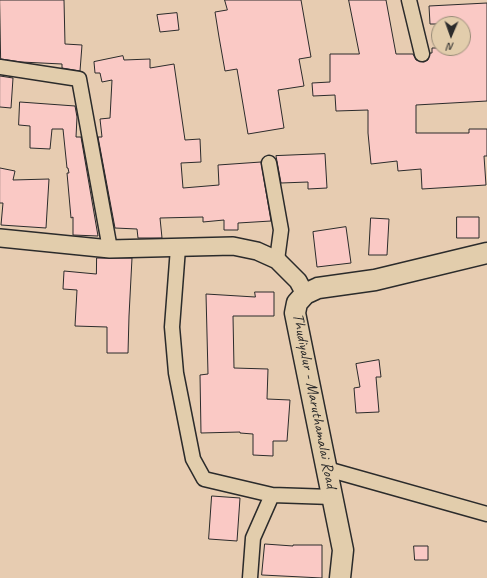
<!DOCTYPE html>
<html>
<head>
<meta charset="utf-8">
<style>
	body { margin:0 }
	#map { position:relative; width:487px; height:578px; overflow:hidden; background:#e7ccb1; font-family:Caveat,sans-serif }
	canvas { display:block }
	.north { position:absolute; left:431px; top:16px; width:40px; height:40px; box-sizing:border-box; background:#e2cdac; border:1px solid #998c78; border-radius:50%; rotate:182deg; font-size:11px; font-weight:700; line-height:16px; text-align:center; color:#2b2b2b }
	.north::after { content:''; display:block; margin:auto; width:14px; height:18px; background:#2b2b2b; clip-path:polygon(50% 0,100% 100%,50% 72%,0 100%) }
</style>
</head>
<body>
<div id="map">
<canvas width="487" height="578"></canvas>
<div class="north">N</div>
</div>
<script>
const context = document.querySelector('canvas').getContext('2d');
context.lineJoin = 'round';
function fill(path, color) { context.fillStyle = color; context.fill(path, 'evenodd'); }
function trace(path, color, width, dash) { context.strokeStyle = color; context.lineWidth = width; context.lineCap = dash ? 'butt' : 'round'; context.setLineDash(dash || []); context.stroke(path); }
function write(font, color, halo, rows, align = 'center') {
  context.font = font + ' Caveat,sans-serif'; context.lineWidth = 3; context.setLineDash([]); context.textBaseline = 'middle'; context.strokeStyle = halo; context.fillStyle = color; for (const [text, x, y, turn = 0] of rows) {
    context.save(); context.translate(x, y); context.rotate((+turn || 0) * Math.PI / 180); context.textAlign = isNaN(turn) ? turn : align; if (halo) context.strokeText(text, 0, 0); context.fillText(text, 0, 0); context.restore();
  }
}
const building = new Path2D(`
	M0,0H64L65,44L82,45L80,71L62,68V64L21,62L1,59Z
	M225,0H301L311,57L299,59L304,86L278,90L284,128L248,134L237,69L225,71L219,37L215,12L227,10Z
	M349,0H386L396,54H413L416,60L424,62L428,60L430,53H432V48H463V24H430L429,6L487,3V101L416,105V133H469V129H487V156H484L486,185L422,189L421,169L398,171L397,161L371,164L368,133V110L336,111L335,95L313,96L312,83L330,82V54H359Z
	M177,13L179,30L160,32L157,15Z
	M123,56L124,60L150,59V68L174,64L185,140L200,139L201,162L181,163L183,188L219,185L218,165L261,162L271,221L238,223V230H224V220L203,222V217L160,218L162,238H138L137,229L115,228L98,137H102L100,119L110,118L112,80L102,82L100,73H95L94,62Z
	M0,76L13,78L11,108L0,107Z
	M20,102L75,106L77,117L76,137H81L98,236L73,235V217L71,218L67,173H69L68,168H67L63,129H52L50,149L30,148V126L19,125Z
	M325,154L327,188L308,189V182L281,183L276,156Z
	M0,168L15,171L13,180L49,179L46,228L1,225L3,203H0Z
	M457,217H479V238H457Z
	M371,218L389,219L387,255H369Z
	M346,227L351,263L317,267L313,232Z
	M97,258H132L129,316L128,353H107V327L75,326L77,290L63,289L64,271L96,274Z
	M255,292H274V316H233L234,368L268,369L267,399L290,400L287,441H273V456L253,455V434L240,433V432L201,433L200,375L208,374L206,294L255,297Z
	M379,360L381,377H376L379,412L356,413L354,388L360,387L356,364Z
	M212,496L240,498L237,541L209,539Z
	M265,544L293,546V545H322V578L262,575Z
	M414,546H428V560H415Z`);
fill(building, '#fac9c5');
trace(building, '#2b2b2b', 1);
const minor = new Path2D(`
	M409,0L422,54
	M0,67L79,79L110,249
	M269,163L281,230L277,260
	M178,248L172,327L176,373L193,459L204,479L272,495L332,497
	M327,469L487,514
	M250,578L253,538L272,495`);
const tertiary = new Path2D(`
	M0,238L110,249L233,246L257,251L277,260L298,281L305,294`);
const secondary = new Path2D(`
	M340,578L343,550L295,313L297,303L305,294L318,288L375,280L487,253`);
trace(minor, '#2b2b2b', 17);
trace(tertiary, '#2b2b2b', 20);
trace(secondary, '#2b2b2b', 23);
trace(minor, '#e2cdac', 14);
trace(tertiary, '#e2cdac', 17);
trace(secondary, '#e2cdac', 20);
write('16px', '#2b2b2b', '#e2cdac', [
	["Thudiyalur - Maruthamalai Road",314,401,79]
]);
</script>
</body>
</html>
